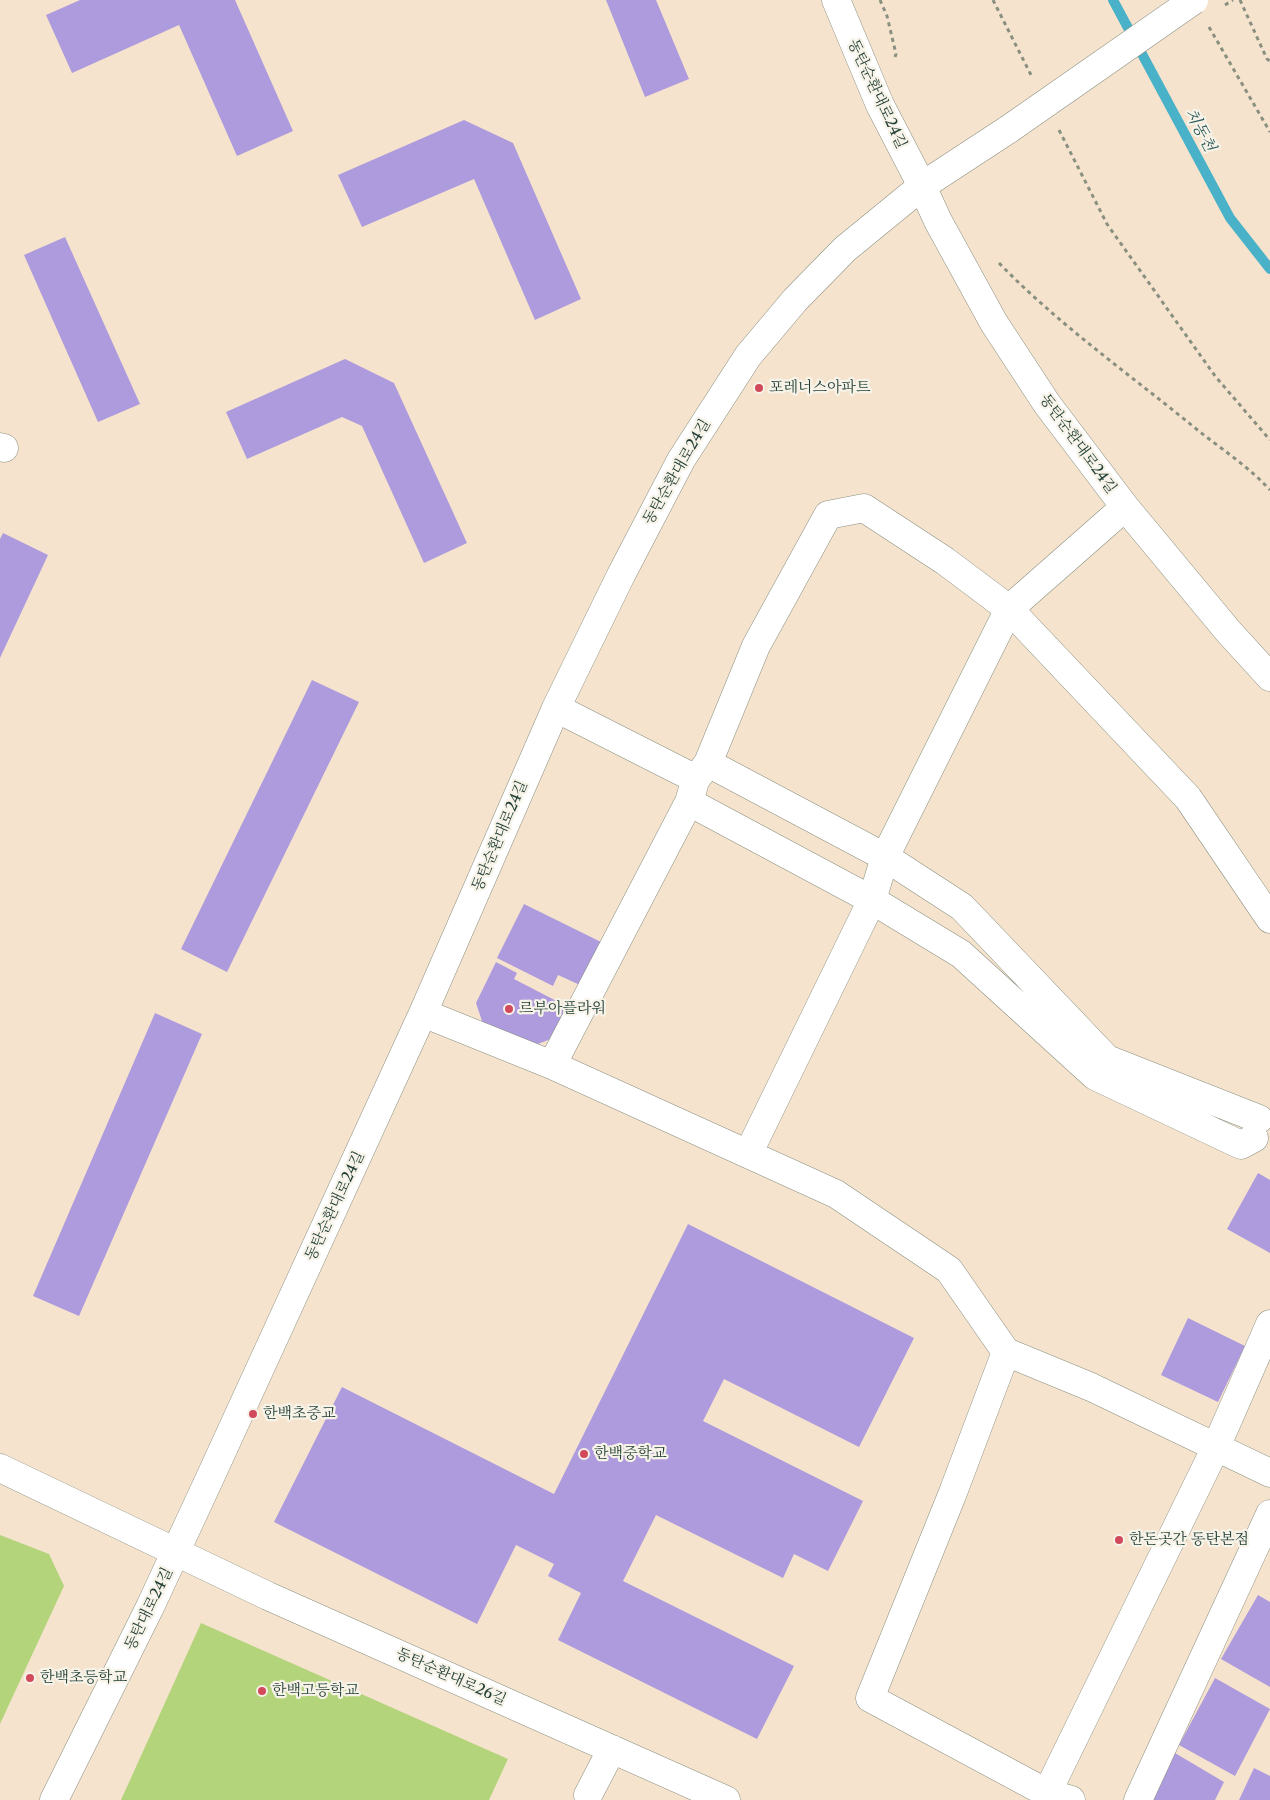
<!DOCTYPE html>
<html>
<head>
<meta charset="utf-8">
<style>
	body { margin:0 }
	canvas { display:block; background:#f5e3cd }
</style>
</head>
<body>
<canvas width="1270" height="1800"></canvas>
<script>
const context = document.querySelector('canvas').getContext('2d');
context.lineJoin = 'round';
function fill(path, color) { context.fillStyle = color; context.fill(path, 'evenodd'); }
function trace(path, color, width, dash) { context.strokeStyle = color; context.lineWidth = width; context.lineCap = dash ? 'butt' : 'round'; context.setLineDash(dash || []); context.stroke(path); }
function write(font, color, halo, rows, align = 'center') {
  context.font = font + ' "Libre Caslon Text","Noto Serif KR",serif'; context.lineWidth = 4.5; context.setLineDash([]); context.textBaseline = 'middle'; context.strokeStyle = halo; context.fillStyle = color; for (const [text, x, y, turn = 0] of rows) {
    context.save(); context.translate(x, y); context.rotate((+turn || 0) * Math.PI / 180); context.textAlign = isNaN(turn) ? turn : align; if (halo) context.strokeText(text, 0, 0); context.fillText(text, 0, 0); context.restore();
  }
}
fill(new Path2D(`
	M0,1535L49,1554L64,1586L0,1724Z
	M201,1623L508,1759L489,1800H121Z`), '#b4d47b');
trace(new Path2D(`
	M1113,0L1230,218L1270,269`), '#49b2c8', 10);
fill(new Path2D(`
	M80,0H235L293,131L237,156L179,25L72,73L46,15Z
	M606,0H656L689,79L645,97Z
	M464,120L513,143L581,299L535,320L474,179L362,227L338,175Z
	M65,237L140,404L98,422L24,255Z
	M345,359L394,383L467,543L424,563L362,426L342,417L247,459L226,412Z
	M3,533L48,555L0,658V539Z
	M312,680L359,702L227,972L181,949Z
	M524,904L601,942L580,985L558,975L553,986L497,958Z
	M496,962L517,973L514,979L570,1008L556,1037L530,1047L483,1024L476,1003Z
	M155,1013L202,1034L79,1316L33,1296Z
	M1258,1173L1270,1180V1253L1227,1229Z
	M688,1224L914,1338L859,1447L724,1379L703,1421L863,1501L828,1571L794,1554L783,1578L656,1515L623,1581L794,1666L757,1739L558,1640L581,1593L548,1576L554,1564L516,1545L477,1624L274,1522L342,1387L554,1494Z
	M1188,1318L1245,1346L1218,1402L1161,1375Z
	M1258,1595L1270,1602V1687L1221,1659Z
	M1215,1678L1270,1709L1235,1776L1179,1745Z
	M1175,1753L1224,1782L1215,1800H1150Z
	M1254,1768L1270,1776V1800H1239Z`), '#ad9bdd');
const minor = new Path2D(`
	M836,0L880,105L922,186L938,221L994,323L1047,404L1125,507L1228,631L1270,677
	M0,447L4,448
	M556,708L696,779L708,763L756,646L828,515L864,508L945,561L1009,609L1188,798L1270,919
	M708,763L885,857L962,907L1107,1059L1259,1119
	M689,802L872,900L961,954L1095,1076L1241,1145L1254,1138
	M423,1013L552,1065L836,1194L949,1270L1006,1352L952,1495L870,1698L1047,1793L1071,1800
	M552,1065L689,802L694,785
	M748,1154L872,900L885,857L1009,609L1125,507
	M1006,1352L1091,1387L1270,1473
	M0,1468L268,1596L726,1800
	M1047,1793L1216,1447L1270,1324
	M588,1795L612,1749
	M54,1800L150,1607L208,1482L423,1013L556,708L621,575L681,460L748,356L795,300L845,249L922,186L1009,129
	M1138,1800L1270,1514`);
trace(minor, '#8a9080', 29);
trace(new Path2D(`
	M880,0L887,16L896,54L895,57
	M993,0L1031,75
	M1240,0L1267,59L1270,61
	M1225,5L1233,0
	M1209,27L1270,132
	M1059,130L1107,224L1215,376L1270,440
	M999,263C1060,326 1132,376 1200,432C1223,450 1250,468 1270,490`), '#8a9080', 3, [4, 4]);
trace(minor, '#fff', 28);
const minorBridge = new Path2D(`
	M1009,129L1194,0`);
trace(minorBridge, '#8a9080', 29, []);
trace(minorBridge, '#fff', 28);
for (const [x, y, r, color] of [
	[759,388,5,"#d1495b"],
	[509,1009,5,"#d1495b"],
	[253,1414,5,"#d1495b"],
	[584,1454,5,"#d1495b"],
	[1119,1540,5,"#d1495b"],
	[30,1678,5,"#d1495b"],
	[262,1691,5,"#d1495b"]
]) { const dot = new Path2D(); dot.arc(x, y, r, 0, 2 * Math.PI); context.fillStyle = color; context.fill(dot); trace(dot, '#f7f3e8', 2); }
write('15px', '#1f3d34', '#f7f3e8', [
	["동탄순환대로24길",877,94,65],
	["동탄순환대로24길",1078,444,54],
	["동탄순환대로24길",677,472,-60],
	["동탄순환대로24길",500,836,-67],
	["동탄순환대로24길",335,1206,-65],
	["동탄대로24길",149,1609,-64],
	["동탄순환대로26길",451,1677,24]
]);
write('15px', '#1f3d34', '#f7f3e8', [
	["포레너스아파트",769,388],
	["르부아플라워",519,1009],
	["한백초중교",263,1414],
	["한백중학교",594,1454],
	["한돈곳간 동탄본점",1129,1540],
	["한백초등학교",40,1678],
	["한백고등학교",272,1691]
], 'left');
write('italic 16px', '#2a5a59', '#f7f3e8', [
	["치동천",1200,130,62]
]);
</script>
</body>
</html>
